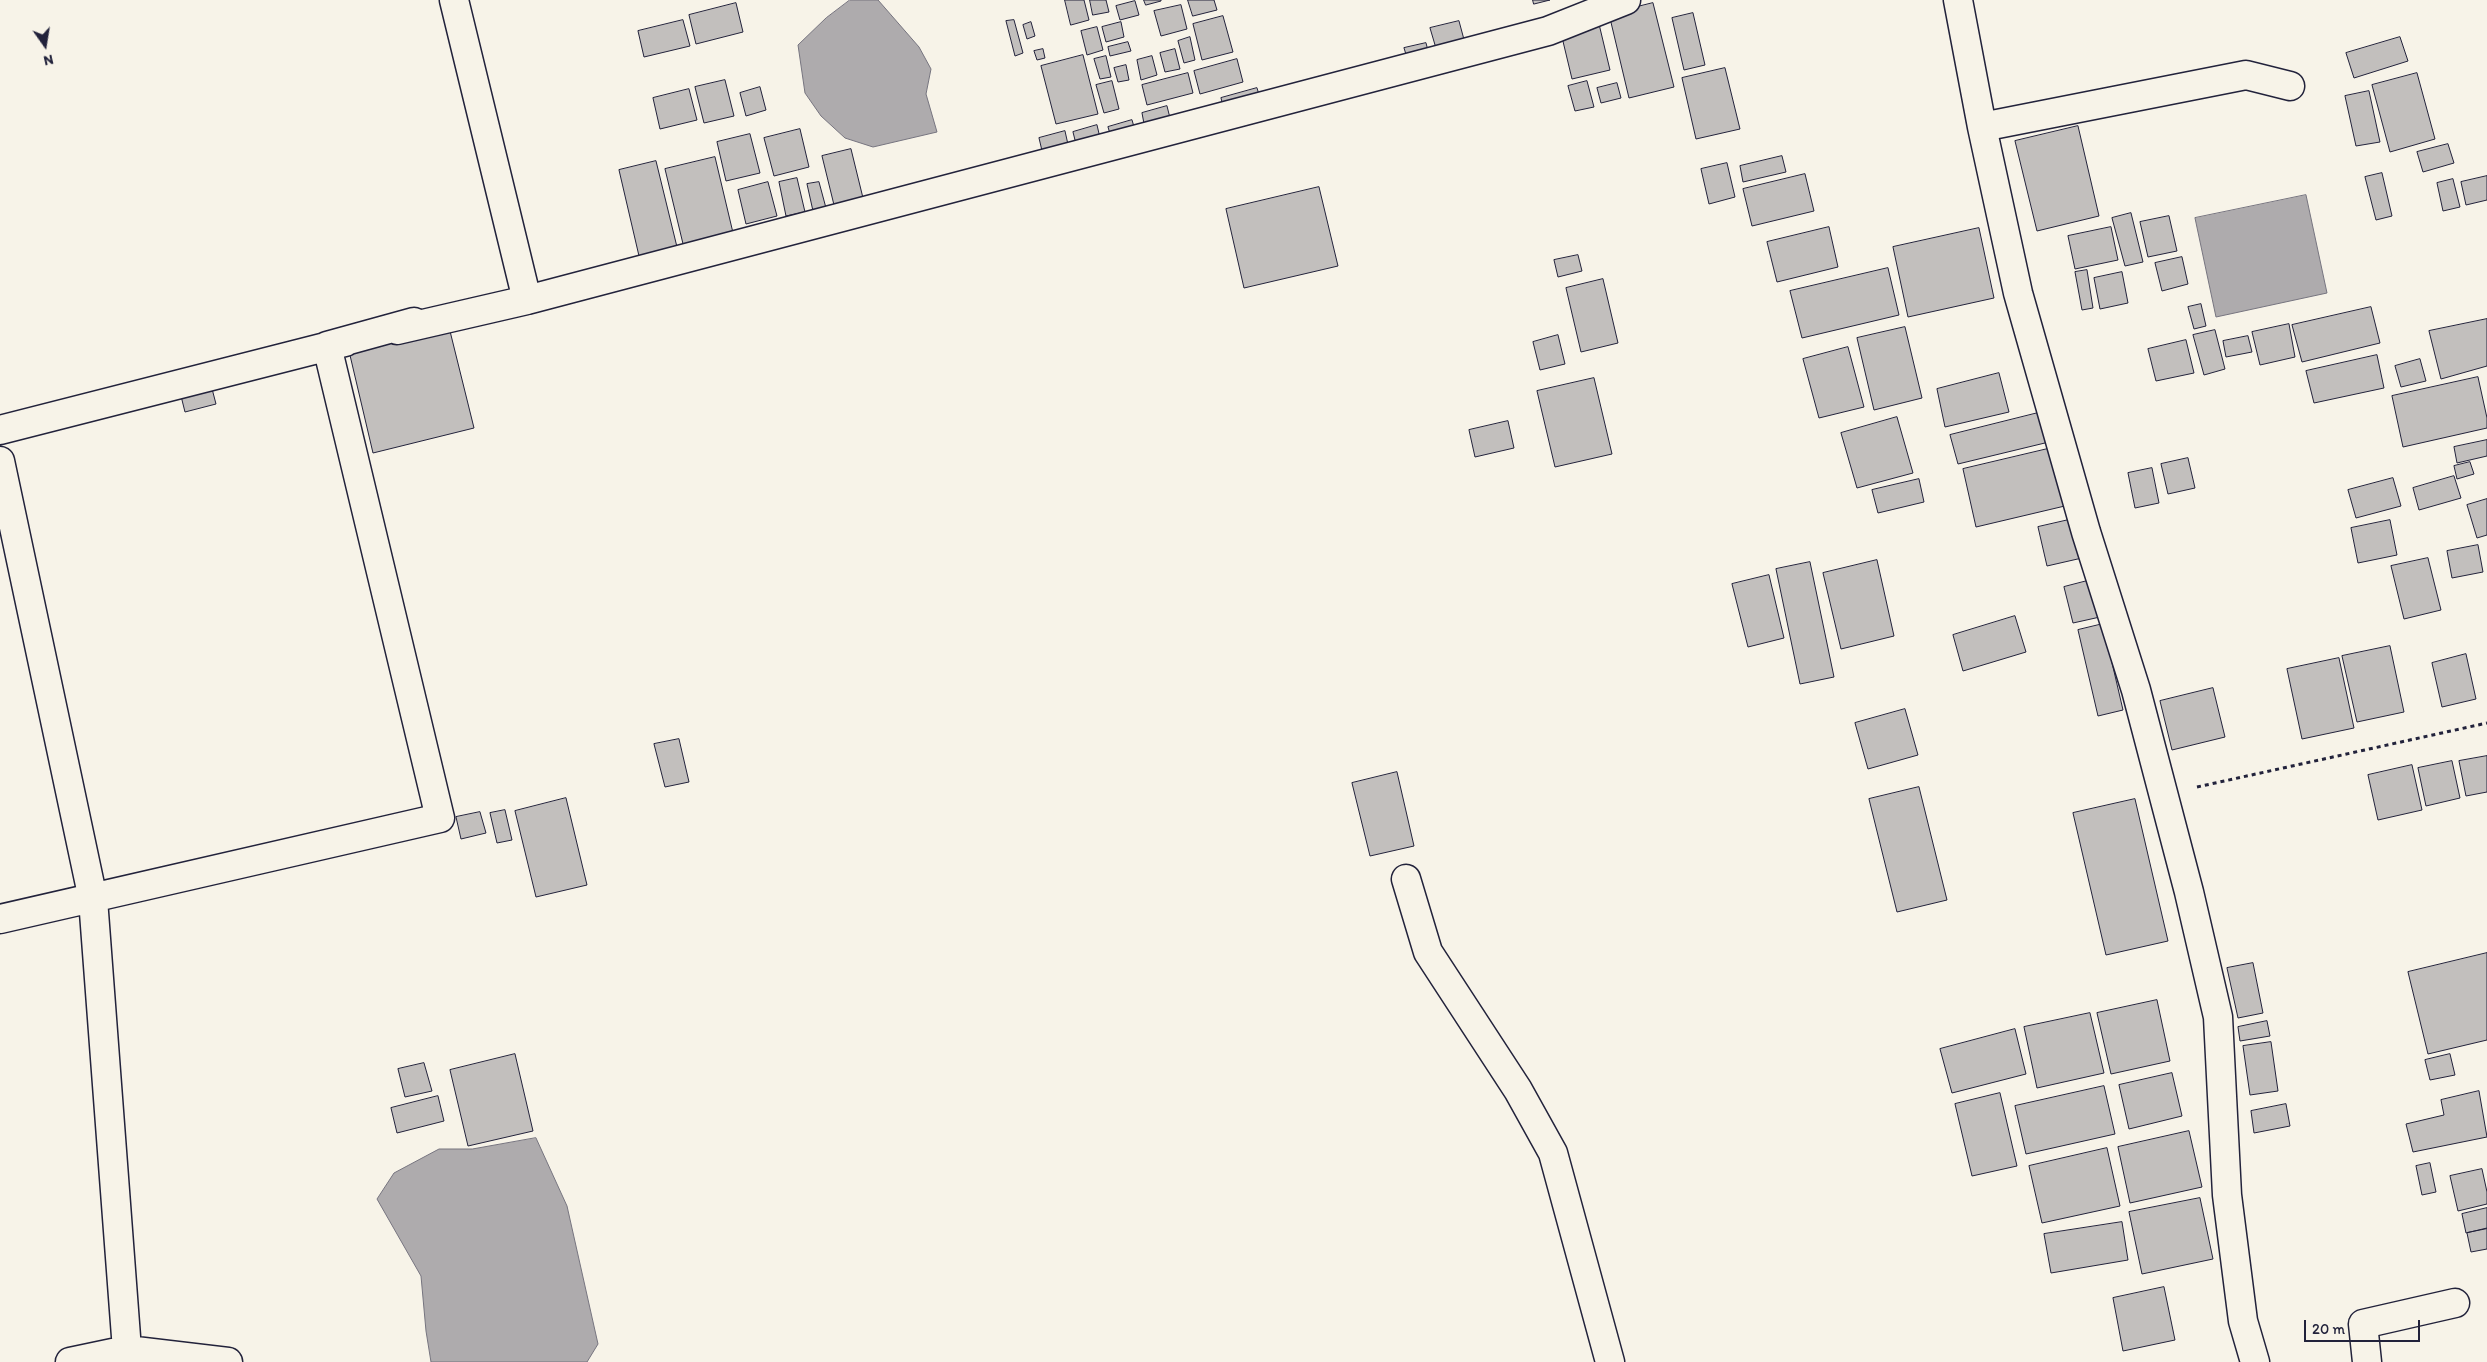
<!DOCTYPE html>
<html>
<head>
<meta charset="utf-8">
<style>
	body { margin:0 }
	#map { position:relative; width:2487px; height:1362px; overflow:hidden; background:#f7f3e8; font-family:Itim,sans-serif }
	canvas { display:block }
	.north { position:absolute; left:20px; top:20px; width:50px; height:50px; -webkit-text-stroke:4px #f7f3e8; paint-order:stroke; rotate:167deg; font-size:14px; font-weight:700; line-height:20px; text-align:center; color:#22223b }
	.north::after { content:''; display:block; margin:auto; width:18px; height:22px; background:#22223b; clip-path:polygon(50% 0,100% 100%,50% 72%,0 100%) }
	.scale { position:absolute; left:2304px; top:1320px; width:116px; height:22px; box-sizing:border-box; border:2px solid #22223b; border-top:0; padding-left:6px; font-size:15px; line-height:18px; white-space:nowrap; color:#22223b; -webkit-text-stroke:4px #f7f3e8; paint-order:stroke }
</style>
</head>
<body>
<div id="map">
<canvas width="2487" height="1362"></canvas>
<div class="north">N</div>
<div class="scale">20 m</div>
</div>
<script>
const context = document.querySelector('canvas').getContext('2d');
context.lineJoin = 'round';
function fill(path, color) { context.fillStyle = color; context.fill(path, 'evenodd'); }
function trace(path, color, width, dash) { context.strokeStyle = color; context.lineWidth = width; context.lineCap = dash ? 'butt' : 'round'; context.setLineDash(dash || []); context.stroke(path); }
const water = new Path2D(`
	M850,0H878L919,47L931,69L926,94L937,132L873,147L845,138L821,116L805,93L798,45L826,18Z
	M2306,195L2327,293L2216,317L2195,218Z
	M536,1138L567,1206L598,1344L587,1362H431L426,1331L421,1276L377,1199L394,1173L439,1149H472Z`);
fill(water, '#aeabad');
trace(water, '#76747f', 1);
const building = new Path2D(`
	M1065,0H1084L1089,20L1071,25Z
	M1090,0H1106L1109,12L1093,15Z
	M1144,0H1161V1L1146,5Z
	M1188,0H1214L1217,10L1193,16Z
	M1533,0H1550L1534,4Z
	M1135,1L1139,15L1120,20L1116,6Z
	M736,3L743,32L696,44L689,15Z
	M1653,3L1674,87L1629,98L1609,14Z
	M1181,5L1187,29L1161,36L1154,11Z
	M1693,13L1705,65L1684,70L1672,18Z
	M1223,16L1233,52L1202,60L1193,24Z
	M683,20L690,46L644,57L638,31Z
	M1014,20L1023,53L1015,56L1006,21Z
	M1459,21L1466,47L1438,55L1430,28Z
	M1031,22L1035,36L1027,39L1023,25Z
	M1121,22L1124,37L1106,42L1102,27Z
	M1599,24L1610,70L1572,79L1561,33Z
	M1097,27L1103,50L1087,55L1081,31Z
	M1190,37L1195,60L1184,63L1178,41Z
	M2400,37L2408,61L2354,78L2346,53Z
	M1128,42L1131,51L1110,56L1108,47Z
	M1426,43L1430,58L1409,64L1404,48Z
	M1043,49L1045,58L1037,60L1034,51Z
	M1175,49L1180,69L1165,72L1160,53Z
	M1083,55L1098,114L1056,124L1041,66Z
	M1106,56L1111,77L1100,79L1094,59Z
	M1152,56L1157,75L1141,80L1137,60Z
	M1237,59L1243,82L1200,94L1194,71Z
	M1126,65L1129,80L1118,82L1114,68Z
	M1725,68L1740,129L1696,139L1682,78Z
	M1188,73L1193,93L1147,105L1142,85Z
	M2417,73L2435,139L2390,152L2372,85Z
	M725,80L734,116L704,123L695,87Z
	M1112,81L1119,109L1104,113L1096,85Z
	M1587,81L1594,107L1575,111L1568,86Z
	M1617,83L1621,98L1601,103L1597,88Z
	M760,87L766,110L746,116L740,93Z
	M1257,88L1261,101L1224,110L1221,98Z
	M689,89L697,120L660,129L653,98Z
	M2369,91L2380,142L2356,146L2345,96Z
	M1167,106L1171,122L1145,129L1142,113Z
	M1132,120L1135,130L1111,137L1108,127Z
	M1097,125L1101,142L1077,148L1073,132Z
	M2078,126L2099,216L2037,231L2015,141Z
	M800,129L809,167L774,176L764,138Z
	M1065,131L1069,149L1043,155L1039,138Z
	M750,134L760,173L726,181L717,142Z
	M2448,144L2454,163L2423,172L2417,152Z
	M851,149L863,198L834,205L822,156Z
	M1782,156L1786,172L1743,182L1740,166Z
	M715,157L734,237L684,248L665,169Z
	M656,161L677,247L639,256L619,170Z
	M1727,163L1735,197L1709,204L1701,169Z
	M2382,173L2392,216L2376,220L2365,177Z
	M1805,174L1814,211L1752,226L1743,189Z
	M2487,176V200L2466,205L2461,182Z
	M797,178L805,212L786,216L779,182Z
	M2453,179L2460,207L2443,211L2437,183Z
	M768,182L777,216L746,224L738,190Z
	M819,182L826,208L813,211L807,184Z
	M1319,187L1338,266L1244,288L1226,209Z
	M2131,213L2143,262L2125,266L2112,218Z
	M2169,216L2177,251L2148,257L2140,222Z
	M1829,227L1838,267L1777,282L1767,242Z
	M2111,227L2118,260L2075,269L2068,236Z
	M1979,228L1994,298L1908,317L1893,247Z
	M1578,255L1582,271L1558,277L1554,260Z
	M2182,257L2188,284L2162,291L2155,263Z
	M1888,268L1899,315L1802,338L1790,291Z
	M2087,270L2093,308L2082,310L2075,272Z
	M2122,272L2128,303L2100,309L2094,278Z
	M1603,279L1618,343L1581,352L1566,288Z
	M2201,304L2206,326L2194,329L2188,307Z
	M2371,307L2380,343L2302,362L2292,325Z
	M2487,319V366L2441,379L2429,331Z
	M2289,324L2295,357L2260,365L2252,332Z
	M449,327L474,428L373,453L349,351Z
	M1905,327L1922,398L1874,410L1857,338Z
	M2215,330L2225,369L2204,375L2193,335Z
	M1558,335L1565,364L1540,370L1533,342Z
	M2248,336L2252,352L2226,357L2223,341Z
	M2186,340L2194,373L2156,381L2148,349Z
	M1848,347L1864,407L1819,418L1803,359Z
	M2377,355L2384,388L2314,403L2306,371Z
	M2420,359L2426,381L2401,387L2395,366Z
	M1999,373L2009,412L1945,427L1937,389Z
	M2478,377L2487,418V428L2403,447L2392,396Z
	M1594,378L1612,454L1555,467L1537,391Z
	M210,381L216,404L185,412L179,388Z
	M2042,412L2049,442L1958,464L1950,435Z
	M1897,417L1913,473L1857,488L1841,433Z
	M1508,421L1514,448L1475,457L1469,430Z
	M2487,440V456L2457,463L2454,447Z
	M2056,447L2069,505L1976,527L1963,469Z
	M2188,458L2195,488L2168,494L2161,464Z
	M2470,462L2474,474L2457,479L2454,466Z
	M2152,468L2159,503L2135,508L2128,473Z
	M2454,476L2461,498L2419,510L2413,488Z
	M2393,478L2401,506L2356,518L2348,490Z
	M1919,479L1924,502L1878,513L1872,490Z
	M2487,499V535L2477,538L2467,505Z
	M2073,519L2082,558L2047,566L2038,527Z
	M2390,520L2397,555L2358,563L2351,528Z
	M2478,545L2483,572L2452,578L2447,551Z
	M2428,558L2441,610L2404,619L2391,566Z
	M1877,560L1894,636L1841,649L1823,573Z
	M1810,562L1834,677L1800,684L1776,569Z
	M1769,575L1784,638L1748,647L1732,584Z
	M2091,580L2100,617L2073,623L2064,587Z
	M2015,616L2026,652L1963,671L1953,635Z
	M2103,624L2123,710L2098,716L2078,630Z
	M2390,646L2404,712L2357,722L2342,656Z
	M2466,654L2476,699L2442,707L2432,663Z
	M2339,658L2354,728L2302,739L2287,669Z
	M2213,688L2225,737L2172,750L2160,701Z
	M1905,709L1918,755L1868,769L1855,723Z
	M679,739L689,782L665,787L654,744Z
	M2487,756V792L2466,796L2459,761Z
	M2452,761L2460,798L2426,806L2418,768Z
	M2412,765L2422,810L2378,820L2368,775Z
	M1397,772L1414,846L1370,856L1352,783Z
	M1919,787L1947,900L1897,912L1869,799Z
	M566,798L587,885L536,897L515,811Z
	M2135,799L2168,941L2106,955L2073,813Z
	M505,810L512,840L497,843L490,813Z
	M480,812L486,833L461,839L456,817Z
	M2487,953V1040L2428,1054L2408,972Z
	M2253,963L2263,1013L2238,1018L2227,968Z
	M2157,1000L2170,1061L2111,1074L2097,1013Z
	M2090,1013L2104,1073L2037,1088L2024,1027Z
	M2267,1021L2270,1036L2240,1041L2238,1027Z
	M2015,1029L2026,1074L1952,1093L1940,1049Z
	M2271,1042L2278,1091L2250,1095L2243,1046Z
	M515,1054L533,1131L468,1146L450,1070Z
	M2450,1054L2455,1075L2430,1080L2425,1060Z
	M424,1063L432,1091L405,1097L398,1069Z
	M2172,1073L2182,1116L2129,1129L2119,1085Z
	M2104,1086L2115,1134L2026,1154L2015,1106Z
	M2479,1091L2487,1137L2413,1152L2406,1124L2444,1115L2441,1100Z
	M2000,1093L2017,1166L1972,1176L1955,1104Z
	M438,1096L444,1121L397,1133L391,1108Z
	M2286,1104L2290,1126L2254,1133L2251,1111Z
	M2189,1131L2202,1187L2130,1203L2118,1147Z
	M2107,1148L2120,1206L2042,1223L2029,1166Z
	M2430,1163L2436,1192L2422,1195L2416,1166Z
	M2482,1169L2487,1192V1204L2458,1211L2450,1176Z
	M2200,1198L2213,1259L2142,1274L2129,1212Z
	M2487,1208V1228L2466,1233L2462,1214Z
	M2122,1222L2128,1260L2051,1273L2044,1234Z
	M2487,1229V1249L2471,1252L2467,1233Z
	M2164,1287L2175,1340L2123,1351L2113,1298Z`);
fill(building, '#c2bfbd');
trace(building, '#22223b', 1);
const street = new Path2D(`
	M454,0L527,300L1548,31L1626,0
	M1958,0L1982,127L2018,293L2086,532L2136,690L2189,892L2218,1017L2227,1195L2243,1321L2255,1362
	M1982,127L2246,75L2290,86
	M397,330L527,300
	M0,430L345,342
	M0,461L93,899L127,1350
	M1406,879L1428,952L1518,1090L1553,1153L1610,1362
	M0,919L440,818L327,346L414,322
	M70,1362L127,1350L228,1362
	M2367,1362L2363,1324L2455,1303`);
trace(street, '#22223b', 31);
trace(new Path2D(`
	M2197,787L2487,723`), '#22223b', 3, [4, 4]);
trace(street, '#f7f3e8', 28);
</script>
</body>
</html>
